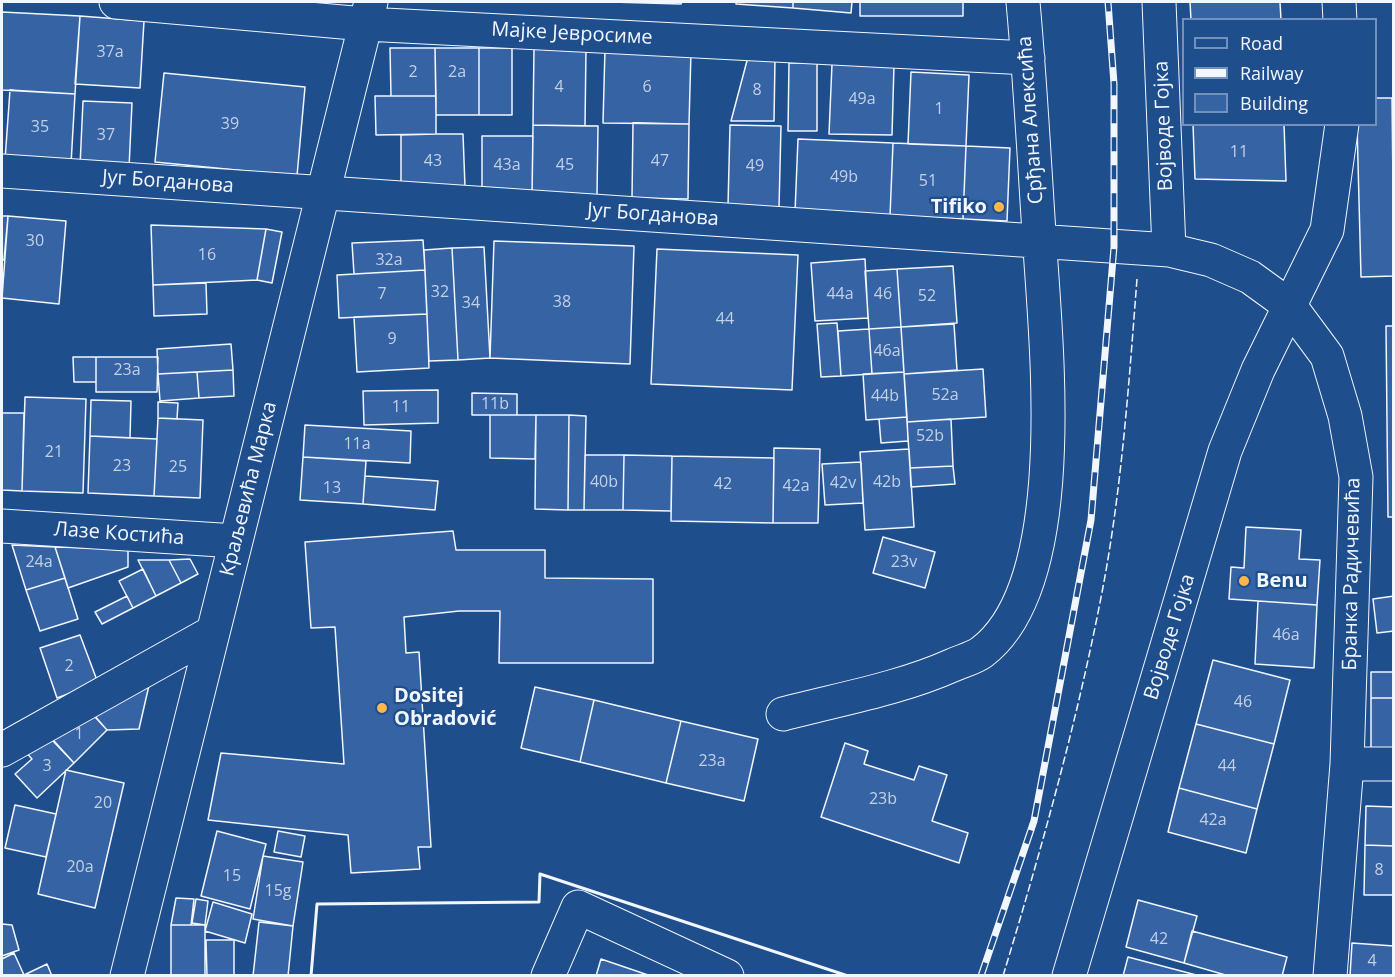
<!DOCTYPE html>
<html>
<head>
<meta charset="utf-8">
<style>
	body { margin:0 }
	#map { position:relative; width:1395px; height:977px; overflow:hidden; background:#1f4e8c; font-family:"Open Sans",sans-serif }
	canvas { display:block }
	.frame { position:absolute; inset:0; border:3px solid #f2f6ff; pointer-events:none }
	.legend { position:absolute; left:1182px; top:18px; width:195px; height:108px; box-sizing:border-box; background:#1f4e8c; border:2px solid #7391ba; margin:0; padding:8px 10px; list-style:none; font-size:18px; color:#f2f6ff }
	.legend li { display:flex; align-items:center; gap:12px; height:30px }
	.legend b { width:30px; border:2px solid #7391ba }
</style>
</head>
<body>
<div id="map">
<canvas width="1395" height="977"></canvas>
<div class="frame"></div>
<ul class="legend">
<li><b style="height:8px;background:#1f4e8c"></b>Road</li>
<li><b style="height:8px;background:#f2f6ff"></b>Railway</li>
<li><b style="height:16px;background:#3563a3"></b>Building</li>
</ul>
</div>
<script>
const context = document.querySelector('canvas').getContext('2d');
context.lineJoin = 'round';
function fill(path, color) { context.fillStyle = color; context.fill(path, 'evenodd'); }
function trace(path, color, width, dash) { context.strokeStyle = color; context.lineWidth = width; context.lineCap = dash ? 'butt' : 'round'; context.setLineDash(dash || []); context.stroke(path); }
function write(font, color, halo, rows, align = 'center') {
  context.font = font + ' "Open Sans",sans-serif'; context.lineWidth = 4.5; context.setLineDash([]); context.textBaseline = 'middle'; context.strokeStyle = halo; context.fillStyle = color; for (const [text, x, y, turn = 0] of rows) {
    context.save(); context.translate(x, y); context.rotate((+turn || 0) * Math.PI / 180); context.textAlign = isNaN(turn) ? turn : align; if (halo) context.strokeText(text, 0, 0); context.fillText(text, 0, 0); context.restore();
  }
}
const building = new Path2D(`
	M611,2H682L681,4Z
	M736,2H793V8L736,4Z
	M793,2H852L851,13L793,8Z
	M860,2H963V16H860Z
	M1190,2H1280L1281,20H1191Z
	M2,12L80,16L75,94L2,90Z
	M80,16L144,21L140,88L75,84Z
	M390,48H435L436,96H391Z
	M435,48H479V115H436Z
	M479,48H512V115H479Z
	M534,48L586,49L585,126L533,125Z
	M605,49L691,51L689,124L603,123Z
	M748,57L775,59L774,121H731Z
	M789,63H817V131H788Z
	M832,64L894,65L892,135L829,134Z
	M911,72L969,75L966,146L908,144Z
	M164,73L305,87L297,176L155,162Z
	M10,90L75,94L71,164L5,160Z
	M375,96H436V134L376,135Z
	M1376,98H1392L1394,276L1361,277L1357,124H1376Z
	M83,101L132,103L129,168L80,166Z
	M633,123L689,124L688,199L632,198Z
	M1193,124H1284L1286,181L1195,179Z
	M533,125L598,126L597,195L532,194Z
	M730,125L781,126L779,208L728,206Z
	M436,134H463L465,187L401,188V135Z
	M482,136H533L532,194L482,193Z
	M798,139L893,143L890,216L795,212Z
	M893,143L966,146L963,219L890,216Z
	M966,146L1010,148L1007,221L963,219Z
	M2,216H8L4,260H2Z
	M8,216L66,221L59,304L2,298Z
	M151,225L266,229L257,280L153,285Z
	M266,229L282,232L272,283L257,280Z
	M423,240L425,270L354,274L352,243Z
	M494,241L634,246L630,364L490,358Z
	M484,247L490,358L458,360L452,248Z
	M452,248L458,360L429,361L424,250Z
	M657,249L798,255L792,390L651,384Z
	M865,259L868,318L815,321L811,263Z
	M953,266L957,323L901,327L897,269Z
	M897,269L901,327L869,329L865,271Z
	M425,270L427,314L339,318L337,275Z
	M206,283L207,314L154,316L153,285Z
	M427,314L429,368L357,372L354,317Z
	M837,323L841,376L821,377L817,324Z
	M954,324L957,370L904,374L901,327Z
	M1386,326H1394V517H1388Z
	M901,327L904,372L872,374L869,329Z
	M869,329L872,374L841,376L838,331Z
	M231,344L233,370L158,374L157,349Z
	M73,357H96V382H74Z
	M96,357H158L157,392H96Z
	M983,369L986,417L907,422L904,374Z
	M233,370L234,396L199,398L197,372Z
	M197,372L199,398L160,401L158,374Z
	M904,372L907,417L866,420L863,374Z
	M438,390V423L364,425L363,391Z
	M472,393L517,394V415H472Z
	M25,397L86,399L83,493L22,491Z
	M91,400L131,401L130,438L90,436Z
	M158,402L178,403L177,419L158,418Z
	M2,413H24L22,491L2,490Z
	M490,415H536L535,459L490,458Z
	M536,415H569L568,510L535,509Z
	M569,415L586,416L584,510H568Z
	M907,417L908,441L881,443L879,419Z
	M158,418L203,420L200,498L154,496Z
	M951,419L953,466L910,468L907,422Z
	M305,425L411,431L410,463L303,457Z
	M90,436L157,439L154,496L88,493Z
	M774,448L820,449L818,523H773Z
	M909,449L914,527L865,530L860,452Z
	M585,455H624L623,510H584Z
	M624,455L672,456L671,511L623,510Z
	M672,456L774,458L773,523L671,521Z
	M303,457L366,461L363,504L300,500Z
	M861,462L863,503L825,505L822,464Z
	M953,466L955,484L911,487L910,468Z
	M365,476L438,481L435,510L363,504Z
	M1246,527L1301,530L1299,559L1320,560L1317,605L1229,599L1231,567L1244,568Z
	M453,531L456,550H545V578L653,579V663H499L500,611H459L404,617L406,653L419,652L431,847H418L420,869L351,873L348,835L208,820L221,753L344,764L335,627L311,628L305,542Z
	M883,537L935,552L925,588L873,573Z
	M12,545L55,547L65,578L26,590Z
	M55,547L128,549V567L68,588Z
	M190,559L198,574L181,583L169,560Z
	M138,560H169L181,583L156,596Z
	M143,569L156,596L133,608L119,581Z
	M65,578L78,619L40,631L26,590Z
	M127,596L133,608L102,624L95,612Z
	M1394,596V631L1377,633L1373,599Z
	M1258,601L1317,605L1314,668L1255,664Z
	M80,635L98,683L57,698L40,648Z
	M1213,660L1290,680L1274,744L1196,724Z
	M1371,672H1394V698H1371Z
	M150,681L139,729L107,730L86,706Z
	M535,687L594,700L580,762L521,748Z
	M1371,698H1394V753L1371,754Z
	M594,700L681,721L666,783L580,762Z
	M85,706L107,730L74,763L51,739Z
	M681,721L758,739L744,801L666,783Z
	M1196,724L1274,744L1257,809L1179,788Z
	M44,730L74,763L37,798L15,774L32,759L23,749Z
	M845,743L868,751L864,764L914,780L919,766L947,775L932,821L968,833L959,863L821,817Z
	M66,770L124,783L95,908L38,894Z
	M1179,788L1257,809L1246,853L1168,832Z
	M15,805L56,814L46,857L5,848Z
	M1366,806L1394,807V846L1365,845Z
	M217,831L266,844L250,909L201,896Z
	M278,831L305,836L301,857L274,852Z
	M1365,845L1394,846V895H1364Z
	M263,856L303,862L293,926L253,919Z
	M176,898L194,899L191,925H171Z
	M196,899L208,901L205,925L192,923Z
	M1138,900L1197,916L1184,963L1126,947Z
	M213,902L252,914L245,943L205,931Z
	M259,922L293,926L288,976H253Z
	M2,924L12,925L19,950L2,956Z
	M171,925H205V976H171Z
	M1192,931L1287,957L1282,976H1229L1184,963Z
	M206,940H234V976H207Z
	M1352,943L1394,946V976H1350Z
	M14,953L24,975L2,976V959Z
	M1128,957L1200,976H1123Z
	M601,959L651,976H596Z
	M47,964L52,976H22L24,975Z`);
fill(building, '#3563a3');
trace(building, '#f2f6ff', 1.5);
const minor = new Path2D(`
	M116,2L365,24L1028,58
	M1159,2L1169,250
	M1339,2L1340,20
	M2,171L1169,250L1211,260L1250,277L1290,306L1327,356L1345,416L1356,477L1347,764L1330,976
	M2,526L236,541
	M783,714C840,699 899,689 953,665C962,661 974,658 982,652C1074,582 1045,337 1039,233C1034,156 1030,78 1023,2
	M2,750L213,632
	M1347,764H1394
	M127,976L371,2
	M548,976L578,907L727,976
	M1069,976L1225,451L1258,370L1327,230L1342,124`);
trace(minor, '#f2f6ff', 35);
trace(minor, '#1f4e8c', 33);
const rail = new Path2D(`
	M981,976L1034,821L1091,520L1114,247V84L1108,2`);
trace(rail, '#f2f6ff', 7);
trace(rail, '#1f4e8c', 4.5, [14]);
trace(new Path2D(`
	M1003,976C1042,847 1078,719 1103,587C1122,486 1129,382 1137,279`), '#f2f6ff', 1.5, [8, 3]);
trace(new Path2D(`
	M311,976L317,904L539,902L540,874L848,976`), '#f2f6ff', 3);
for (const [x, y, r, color] of [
	[999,207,6,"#ffb74d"],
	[1244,581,6,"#ffb74d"],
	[382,708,6,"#ffb74d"]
]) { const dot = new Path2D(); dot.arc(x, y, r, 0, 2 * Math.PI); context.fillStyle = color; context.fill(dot); trace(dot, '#1f4e8c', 2); }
write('16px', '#c3d1e8', null, [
	["37a",110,52],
	["2",413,72],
	["2a",457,72],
	["4",559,87],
	["6",647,87],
	["8",757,90],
	["49a",862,99],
	["1",939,109],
	["39",230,124],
	["35",40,127],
	["37",106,135],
	["11",1239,152],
	["43",433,161],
	["47",660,161],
	["43a",507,165],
	["45",565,165],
	["49",755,166],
	["49b",844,177],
	["51",928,181],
	["30",35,241],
	["16",207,255],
	["32a",389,260],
	["32",440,292],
	["7",382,294],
	["44a",840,294],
	["46",883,294],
	["52",927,296],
	["38",562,302],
	["34",471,303],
	["44",725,319],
	["9",392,339],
	["46a",887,351],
	["23a",127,370],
	["52a",945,395],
	["44b",885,396],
	["11b",495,404],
	["11",401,407],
	["52b",930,436],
	["11a",357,444],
	["21",54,452],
	["23",122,466],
	["25",178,467],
	["40b",604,482],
	["42b",887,482],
	["42v",843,483],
	["42",723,484],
	["42a",796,486],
	["13",332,488],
	["24a",39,562],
	["23v",904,562],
	["46a",1286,635],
	["2",69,666],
	["46",1243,702],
	["1",79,734],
	["23a",712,761],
	["3",47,766],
	["44",1227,766],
	["23b",883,799],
	["20",103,803],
	["42a",1213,820],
	["20a",80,867],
	["8",1379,870],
	["15",232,876],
	["15g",278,891],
	["42",1159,939],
	["4",1372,961]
]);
write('20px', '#f2f6ff', '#1f4e8c', [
	["Мајке Јевросиме",572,34,3],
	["Срђана Алексића",1031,120,-94],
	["Војводе Гојка",1164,126,-92],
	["Југ Богданова",168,182,4],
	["Југ Богданова",653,215,4],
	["Краљевића Марка",249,489,-76],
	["Лазе Костића",119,534,4],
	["Бранка Радичевића",1352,574,-89],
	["Војводе Гојка",1170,637,-73]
]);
write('bold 20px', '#f2f6ff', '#1f4e8c', [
	["Tifiko",987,207,"right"],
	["Benu",1256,581],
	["Dositej",394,696],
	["Obradović",394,719]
], 'left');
</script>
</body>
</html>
